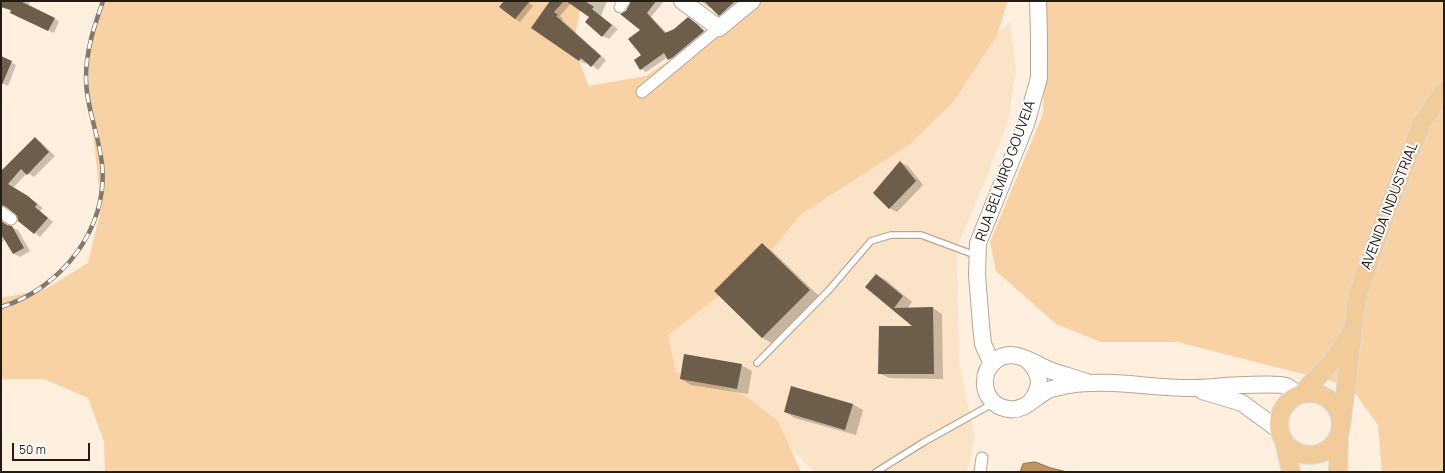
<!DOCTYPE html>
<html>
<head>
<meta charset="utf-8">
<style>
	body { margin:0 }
	#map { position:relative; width:1445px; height:473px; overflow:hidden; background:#feefde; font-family:Manrope,sans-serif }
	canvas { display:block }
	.frame { position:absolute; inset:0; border:2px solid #231c15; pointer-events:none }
	.scale { position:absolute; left:12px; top:443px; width:78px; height:18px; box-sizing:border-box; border:2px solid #231c15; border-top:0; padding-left:5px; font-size:12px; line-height:14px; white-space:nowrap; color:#231c15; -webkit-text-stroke:3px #fff; paint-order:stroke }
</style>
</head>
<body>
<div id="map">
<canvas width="1445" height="473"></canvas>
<div class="frame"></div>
<div class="scale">50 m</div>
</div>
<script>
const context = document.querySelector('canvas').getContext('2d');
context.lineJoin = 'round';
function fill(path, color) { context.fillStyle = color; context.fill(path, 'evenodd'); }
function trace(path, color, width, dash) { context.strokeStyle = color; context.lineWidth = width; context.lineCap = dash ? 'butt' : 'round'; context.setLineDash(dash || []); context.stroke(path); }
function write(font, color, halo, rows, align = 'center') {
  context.font = font + ' Manrope,sans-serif'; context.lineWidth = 4; context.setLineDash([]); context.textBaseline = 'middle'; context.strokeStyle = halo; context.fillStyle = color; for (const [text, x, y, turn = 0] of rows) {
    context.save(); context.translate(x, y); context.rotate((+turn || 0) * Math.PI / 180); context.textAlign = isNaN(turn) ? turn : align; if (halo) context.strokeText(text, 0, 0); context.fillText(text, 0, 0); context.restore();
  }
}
fill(new Path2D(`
	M1010,22L1016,70L1008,121L986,179L957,247L959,362L975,438L967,472H814L747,401L608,375Z`), '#fae3c7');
fill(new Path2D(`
	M103,1H582L573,46L589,86L646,76L757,1H1008L997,35L954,101L910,144L800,215L761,263L668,335L676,372L744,395L778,421L801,472H105L104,441L88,398L44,379H1V298L44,290L88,263L101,209L88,84L91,29Z
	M1041,1H1444V472H1382L1378,425L1350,386L1178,342H1101L1056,324L996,271L990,242L1043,114L1046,12Z`), '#f8d1a4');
const water = new Path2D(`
	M1035,462L1051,468L1067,472H1020L1023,464Z`);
fill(water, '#bd9460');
trace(water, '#8f704a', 1);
fill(new Path2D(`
	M1,1H26L30,3L29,5L59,21L54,33L16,16L12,11L1,7Z
	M505,1H527L533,6L520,22L515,19Z
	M552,1H607L601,16L618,29L609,39L603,36L590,17L572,2L560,16L563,19L562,20L606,60L598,70L586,61L585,64L579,60L532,28Z
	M632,1H664L651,17L667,33L693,21L703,29L709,35L674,62L668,57L646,72L641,69L642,55L641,30L627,12Z
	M700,1H746L725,18L720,15L711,7L710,8Z
	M1,57L16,65L8,86L1,83Z
	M35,139L41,142L55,156L34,177L27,173L13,188L34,201L43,208L40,211L53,222L40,237L19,220L18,216L10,209L5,208L1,212V170L3,171Z
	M900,162L908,166L923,185L897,212L889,208Z
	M1,220L9,226L18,230L30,251L20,257L14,254L5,239L1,244Z
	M762,245L772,251L820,297L773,344L763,338L716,291Z
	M876,275L886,280L912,302L907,309L933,308L942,314L943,379L889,378L879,373L915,327L866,287Z
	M741,365L752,371L748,394L691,385L681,379Z
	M852,404L863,410L856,435L795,418L785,412Z`), '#0003');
fill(new Path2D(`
	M1,1H20L55,18L48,31L10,13L11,10L1,7Z
	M504,1H530L515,19L499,7Z
	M550,1H564L554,12L558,15L556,16L601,56L591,67L581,58L579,61L531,28Z
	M566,1H585L594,7L592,9L612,25L602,37L585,22L589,17Z
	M631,1H656L647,13L665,33L674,29L688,17L698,25L704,31L673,57L668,60L664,53L640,70L634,60L641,55L628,39L640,30L620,14L626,11Z
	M704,1H735L719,16Z
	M1,56L12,61L1,87Z
	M35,137L49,152L27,175L21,169L8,184L28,196L37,204L35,207L48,218L34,234L18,221L17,216L15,214L5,206L1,205V171Z
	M900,161L916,181L889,209L873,193Z
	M1,221L7,225L12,226L24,248L13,254L1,234Z
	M762,243L810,290L762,338L714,291Z
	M876,274L903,296L894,308L933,307L934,374H878L879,326H912L865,287Z
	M684,354L742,364L737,389L680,379Z
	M791,386L853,404L845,430L784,412Z`), '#6d5d4b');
const lane = new Path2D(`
	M757,363L829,290L871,241L891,235H921L975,255
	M876,472L924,442L992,404`);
const street = new Path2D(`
	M620,7L624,1
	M642,92L719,28
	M1,212L11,219
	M980,472L982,458`);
const secondary = new Path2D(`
	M682,1L719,28L752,1
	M1026,359C1041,372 1043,386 1031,401
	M992,364L983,344L981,325L977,275L978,243L1026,124L1039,78V35L1038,1
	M1087,382C1075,378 1064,375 1052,371C1034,364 1011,345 994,362C988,367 985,374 985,381C984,395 994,407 1008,409C1024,412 1035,397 1048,390C1054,388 1062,387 1068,385C1110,378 1153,389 1195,388C1211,388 1228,385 1244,385C1253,385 1278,383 1286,386C1290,388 1295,392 1299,395
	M1202,391L1242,403L1279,430`);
const primary = new Path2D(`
	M1279 424a31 31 0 1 1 62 0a31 31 0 1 1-62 0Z
	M1302,394C1310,383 1320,375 1328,366C1337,356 1344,345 1350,334
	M1341,426L1357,297L1387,210L1422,123L1444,91
	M1284,441L1291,472
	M1338,472L1339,437`);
trace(lane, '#b8a693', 8);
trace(street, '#b8a693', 13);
trace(secondary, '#b8a693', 18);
trace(primary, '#dcdbda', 20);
trace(lane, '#fff', 5.5);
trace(street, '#fff', 11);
trace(secondary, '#fff', 16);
trace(primary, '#f1cb9a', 18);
const rail = new Path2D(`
	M1,307C61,289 109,228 102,164C99,135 86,107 86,78C86,50 94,27 103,1`);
trace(rail, '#83796d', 4.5);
trace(rail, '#fff', 3, [9]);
write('14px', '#231c15', '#fff', [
	["RUA BELMIRO GOUVEIA",1006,171,-70],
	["AVENIDA INDUSTRIAL",1390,206,-69]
]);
</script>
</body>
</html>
